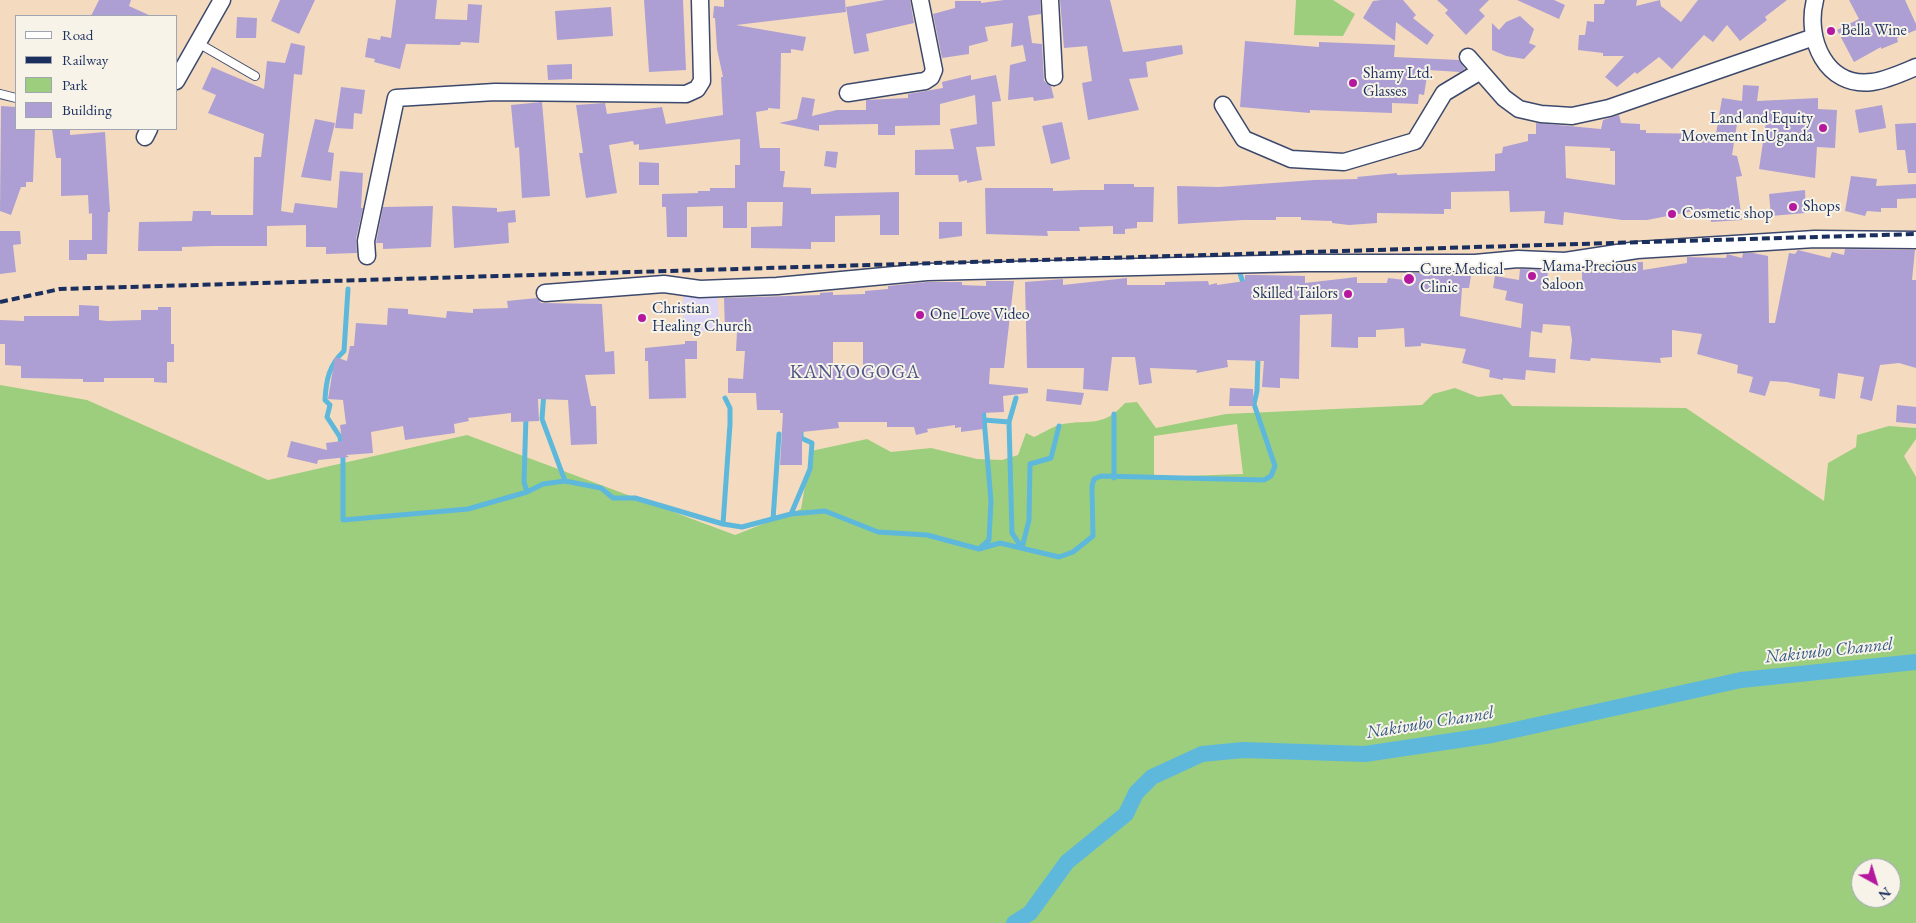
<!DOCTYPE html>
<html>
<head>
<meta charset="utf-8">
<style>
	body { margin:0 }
	#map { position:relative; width:1916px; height:923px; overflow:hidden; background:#f4dbbf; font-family:"EB Garamond",serif }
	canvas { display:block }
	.legend { position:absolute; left:15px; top:15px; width:162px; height:115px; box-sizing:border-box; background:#f7f3e8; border:1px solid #9fa5b1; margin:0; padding:6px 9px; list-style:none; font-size:15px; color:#1b2f5e }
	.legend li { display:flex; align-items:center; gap:10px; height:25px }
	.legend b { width:25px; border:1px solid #9fa5b1 }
	.north { position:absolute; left:1851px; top:858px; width:50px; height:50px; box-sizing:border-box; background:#f7f3e8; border:1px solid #9fa5b1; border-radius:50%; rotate:141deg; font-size:14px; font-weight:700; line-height:20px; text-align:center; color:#1b2f5e }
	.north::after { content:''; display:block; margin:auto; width:18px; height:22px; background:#b5179e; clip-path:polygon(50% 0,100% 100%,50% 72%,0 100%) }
</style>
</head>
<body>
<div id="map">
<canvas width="1916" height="923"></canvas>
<ul class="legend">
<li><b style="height:6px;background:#fff"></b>Road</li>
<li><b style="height:6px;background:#1b2f5e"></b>Railway</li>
<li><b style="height:14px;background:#9dce7d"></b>Park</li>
<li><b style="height:14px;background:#ad9fd3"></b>Building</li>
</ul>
<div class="north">N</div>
</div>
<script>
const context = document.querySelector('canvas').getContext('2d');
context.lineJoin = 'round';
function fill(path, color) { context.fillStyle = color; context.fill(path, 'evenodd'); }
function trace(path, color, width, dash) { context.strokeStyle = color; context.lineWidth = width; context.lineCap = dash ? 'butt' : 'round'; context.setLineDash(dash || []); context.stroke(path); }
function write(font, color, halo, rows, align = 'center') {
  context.font = font + ' "EB Garamond",serif'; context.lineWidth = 4; context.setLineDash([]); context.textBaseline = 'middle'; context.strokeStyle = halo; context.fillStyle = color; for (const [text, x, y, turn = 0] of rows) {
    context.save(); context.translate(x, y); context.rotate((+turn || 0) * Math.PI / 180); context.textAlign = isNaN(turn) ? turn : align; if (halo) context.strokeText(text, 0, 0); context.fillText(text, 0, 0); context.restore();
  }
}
fill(new Path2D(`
	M717,294L720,330L683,333V295Z`), '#dcd5f6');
fill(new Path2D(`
	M1296,0H1333L1355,14L1343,36L1294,35Z
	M0,385L87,400L268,480L467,435L735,535L801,509L811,451L867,439L891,452L931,448L977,459L1002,460L1018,455L1026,433L1034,437C1043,433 1053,426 1063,424C1092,419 1102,428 1125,403L1137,402L1156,428L1226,414L1422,405L1433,394L1455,388L1478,397L1502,394L1512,406L1686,408L1824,501L1828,463L1856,447L1857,435L1889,426L1916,428V439L1904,456L1916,477V923H0ZM1237,424L1243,474L1154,477V436ZM1861,868H1891V898H1861Z`), '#9dce7d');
trace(new Path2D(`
	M1238,267L1244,286
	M348,289L344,351C329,365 326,380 325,400L330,405L327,417L340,437L343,459V520L468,509L527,492L543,484L565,481L601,488L613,498H635L723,524L742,527L791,514L825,511L878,532L927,535L979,549L1000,543L1059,557L1073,552L1093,536L1092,486L1094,479L1101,476L1264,480L1271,476L1275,466L1254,404L1257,391L1258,356
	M544,392L542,419L565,481
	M1016,398L1009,422L1012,533L1022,548
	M526,416L524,482L527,492
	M984,420L1009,422
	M1114,478V414
	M791,514L810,469L812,443L801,438V432
	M773,519L779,434
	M723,524L730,424V408L725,398
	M981,547L989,540L991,501L983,407
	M1022,548L1029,520L1030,464L1051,458L1059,426`), '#5eb8dc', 5);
trace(new Path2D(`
	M1014,923L1030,913L1067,862L1126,814L1136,793L1152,777L1202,754L1243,750L1365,754L1492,735L1741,680L1916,662`), '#5eb8dc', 16);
fill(new Path2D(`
	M99,0H131L129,6L151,16H91Z
	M280,0H315L299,34L271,21Z
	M396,0H437L435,19L467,20L468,4L482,5L479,43L461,42L460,45L406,44L400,69L374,62L375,59L365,57L368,38L380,40L381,36L391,38Z
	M644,0H683L686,70L649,72Z
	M724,0H845L846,12L736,25L806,37L803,51L791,49V53H781L780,109L768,108V110L756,112L760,148H780V171H785L783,187L811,188V194L899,192V235H880V215L835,216V242H811V249L751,248V227L782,226L783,202H747V228H723V206L687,207V237H667L666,207H662V194L698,193V191H710V188H735V165H740V139L639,150V144L634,145L633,141L609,145L617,193L586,198L579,153H583L576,105L605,103L607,114L662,107L666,124L723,115L721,77H723L717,49L715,18H713L714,6L724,7Z
	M885,0H910L914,23L866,34L869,51L854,54L846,7Z
	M1004,0H1040L1041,14L1028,16L1032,43L1042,44L1044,81L1051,86L1054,98L1034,101L1033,97L1008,100L1010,65L1026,61L1023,45L1011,47L1013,23L985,27L988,41L969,46V54L942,58L933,14L955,8V1H981V3Z
	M1060,0H1110L1123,52L1182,45L1183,54L1146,62L1148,77L1129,79L1139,110L1088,120L1082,83L1092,81L1087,46L1064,48Z
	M1381,0H1403L1416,15L1413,18L1434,35L1427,45L1396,22L1395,41L1363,18L1373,1Z
	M1437,0H1489L1479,10L1485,16L1466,35L1445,13L1448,10Z
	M1517,0H1554L1565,5L1559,19Z
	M1605,0H1637L1636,6L1660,0L1661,6L1681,22L1698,0H1787L1765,17L1767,20L1740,41L1727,25L1713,42L1704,35L1672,69L1659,57L1637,74L1635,72L1617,87L1605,77L1624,56H1603V53L1578,50L1579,35H1585L1587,21L1594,22V4H1604Z
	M1849,0H1905L1916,24V30L1897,38L1898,42L1881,49V47L1854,62L1837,30L1859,19Z
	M611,7L613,36L557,40L555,11Z
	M1520,16L1534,29L1529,43L1536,46L1524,59L1506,56L1492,50V23L1499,30L1506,22Z
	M237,17L257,18L256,38H236Z
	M1245,41L1319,47V42L1395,45L1394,57L1459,60L1465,69L1460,72L1428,70L1424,95L1419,94L1418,104L1392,103V113L1310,110V113L1240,107Z
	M291,43L305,46L302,75L294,74L281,211L293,213L295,203L337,208L340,171L363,173L361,208H363L356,239L357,253L326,254V247H306V225L267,226V246H214L182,247V251H138L139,222L192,221L193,211H211V215H253L254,157H261L264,134L208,113L216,95L202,89L212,67L264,89L267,61L285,63Z
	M572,64V79L548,80L547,65Z
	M971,75V80L996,75L1001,101L992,102L995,146L976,147L982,180L967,183V180L959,182L958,175H915V150L954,149L950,129L977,124L975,95L940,104V125L895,126V135H878V124L819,125V131L779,123L797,119L802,97L815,99L812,116L837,110H866V100L908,98V94L943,88L942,82Z
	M1743,85L1759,86L1757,101L1818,98V109L1837,110L1835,148L1817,147L1815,178L1759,169L1766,122L1738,118L1732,155L1737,156L1742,176L1736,177L1742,220L1711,222L1709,208L1647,220H1622L1564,212L1563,225L1544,223L1545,211L1510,212L1509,191L1451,192V209H1444V214L1377,213V223L1349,225L1332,223V221L1301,220V217H1276V220H1243L1178,224L1177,186L1219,187L1314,180L1358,179L1357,177L1397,173V175L1495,171V154L1502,153L1503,147L1528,141V134H1536V123L1601,129L1603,120L1619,115L1621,123L1640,124V130H1646V133L1716,134L1722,98L1742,101ZM1565,146L1610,148V151H1615V185L1566,178Z
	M341,87L365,90L362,114L354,113L353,129L335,128Z
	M542,102L550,196L522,198L519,147L515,148L511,105Z
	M1882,105L1886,128L1859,133L1855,110Z
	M1,106L16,107V129H35L33,182H26V187H21L11,215L0,211Z
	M315,119L335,123L328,152L334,153L331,181L301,177Z
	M1062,122L1070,159L1051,164L1042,126Z
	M1916,123V173H1908L1905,150H1897L1895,124Z
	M52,129H70V135L105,132L110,212H108L107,254H87V260H69V240H92V213L89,214L88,195L61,196V158H56Z
	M826,151L838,152L836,168L824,166Z
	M639,162L659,163V185H639Z
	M1851,176L1877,179L1876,186L1916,184V198L1897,199V208H1881V212L1867,211L1865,216L1845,211Z
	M1104,184H1134V187H1154L1153,222H1137V228L1125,229V234H1113V226L1079,227L1080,231H1047L1048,236L986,234L985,188H1053V191L1082,190H1104Z
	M1805,190L1806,213L1771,216L1769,194Z
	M433,206L431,247L383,249V243H376L383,207Z
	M452,206L497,208V212L515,210L516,222L508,223L509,243L454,248Z
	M939,222H962V236L939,239Z
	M0,231H20L21,244L13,245L16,272L0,274Z
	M1845,249L1915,250L1912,280H1916V368L1899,363L1880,365L1872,401L1860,398L1864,377L1838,373L1835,399L1819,396L1820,389L1787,382L1770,381L1765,396L1749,392L1753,377L1737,373L1738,365L1697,354L1702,334L1672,330V357L1660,358L1661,363L1591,358L1590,361L1570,359L1572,340L1570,326L1543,324L1542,333L1531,331L1529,357L1556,359L1555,373L1526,370L1525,380L1503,378V380L1489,377L1490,370L1462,363L1466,349L1421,343V346L1405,347L1404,328L1376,330V337H1358V348L1331,347L1332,314L1300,315L1299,379L1280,378V388L1262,387L1264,361L1227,360L1228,367L1196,373L1197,370L1150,368L1152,383L1139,385L1135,357H1112L1108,391L1083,389L1084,368H1027L1025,282L1063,279V285L1127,278V285H1165V282L1208,281L1209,285L1217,283V285L1245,281V275H1258L1305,276V283L1357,277V283H1387L1388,278L1405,280V273H1439L1471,276L1469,288H1462L1460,316L1521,328L1523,304L1505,300L1507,291L1493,288L1495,276L1519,280L1520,269L1548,270L1547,282L1582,284V269L1625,268V263L1643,262V270L1687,263V257L1726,258L1727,254L1742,258L1743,253H1753L1768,256L1769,323H1775L1789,253L1795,254L1798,250L1830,258L1832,252L1844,255Z
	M986,281H1014L1004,368H990L989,384L1028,388V393L1003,396L1004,412L982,413L983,429L961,432V427L955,428V425L927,429L928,432L916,435L914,427H887V422H838L839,428L802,432V465H780L783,413H780V410H757L756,393H728V378L743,379L745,351H736L737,332L725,331L724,298L820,295V293L833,292V295L865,294V291L888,289V286L927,282H962V285L986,286ZM833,342H863V368L833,365Z
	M537,298L541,303L602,304L605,352L614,351L615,374L585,375L591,406H596L597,444L571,445L568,400L538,399L539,421L511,422V413L468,418L469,421L454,424L455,433L405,440L403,426L371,432L373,453L346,455L349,457L318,460L317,464L287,457L291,441L327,450L326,443L342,441L340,425L346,424L343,400L328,399L335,357L347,361L350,346H354L356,323L387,325L388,308L408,309V314L446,318L447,311L473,313V309L508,308L507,301Z
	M79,305L99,306V320L107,321L141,320V310H158V307H171V344H174V362H167V383L154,382V378H104V382H83V379L21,378V366L5,365V344H0V320L24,321V316H79Z
	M685,341H697V359H685L686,398L649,399L648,361H645V348L685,344Z
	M1230,388L1253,389V406H1229Z
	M1047,389L1084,393L1081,405L1046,401Z
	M1897,405L1916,407V424L1896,422Z`), '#ad9fd3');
const lane = new Path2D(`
	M198,43L255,76
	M0,94L16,98`);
const street = new Path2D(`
	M1050,0L1054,77
	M1815,0C1805,39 1826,88 1872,82C1887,80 1902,73 1916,67
	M1468,57L1504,98L1519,109L1541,114L1572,116L1609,108L1814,37
	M176,81L222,0
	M848,93L925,81L931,77L934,70L920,0
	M1223,105L1244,139L1291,159L1344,162L1415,141L1444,93L1479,72
	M145,137L149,129
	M367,256L366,241L396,98L495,92L686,94L697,89L702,81L700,0
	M545,293L664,284L700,289L777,286L927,272L1305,263H1475L1518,259L1565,261L1637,250L1815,239L1916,240`);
trace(lane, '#3c496d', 10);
trace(street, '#3c496d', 19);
trace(lane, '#fff', 8);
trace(street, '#fff', 16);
trace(new Path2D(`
	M0,302L60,289L1916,234`), '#1b2f5e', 4, [8, 4]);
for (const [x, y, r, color] of [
	[1831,31,5,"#b5179e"],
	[1353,83,5,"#b5179e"],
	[1823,128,5,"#b5179e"],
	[1793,207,5,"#b5179e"],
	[1672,214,5,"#b5179e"],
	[1532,276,5,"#b5179e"],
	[1409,279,6,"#b5179e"],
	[1348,294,5,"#b5179e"],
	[920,315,5,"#b5179e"],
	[642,318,5,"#b5179e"]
]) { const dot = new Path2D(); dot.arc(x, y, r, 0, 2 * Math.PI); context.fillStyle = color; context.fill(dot); trace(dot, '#f7f3e8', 2); }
write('16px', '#1b2f5e', '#f7f3e8', [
	["Bella Wine",1841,31],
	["Shamy Ltd.",1363,74],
	["Glasses",1363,92],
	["Land and Equity",1813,119,"right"],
	["Movement InUganda",1813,137,"right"],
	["Shops",1803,207],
	["Cosmetic shop",1682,214],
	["Mama Precious",1542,267],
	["Saloon",1542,285],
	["Cure Medical",1420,270],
	["Clinic",1420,288],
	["Skilled Tailors",1338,294,"right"],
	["Christian",652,309],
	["Healing Church",652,327],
	["One Love Video",930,315]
], 'left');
write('italic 18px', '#2f5884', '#f7f3e8', [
	["Nakivubo Channel",1829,651,-6],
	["Nakivubo Channel",1430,723,-9]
]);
context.letterSpacing = '1px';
write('19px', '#4e5687', '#f7f3e8', [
	["KANYOGOGA",855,373]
]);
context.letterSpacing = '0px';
</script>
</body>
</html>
